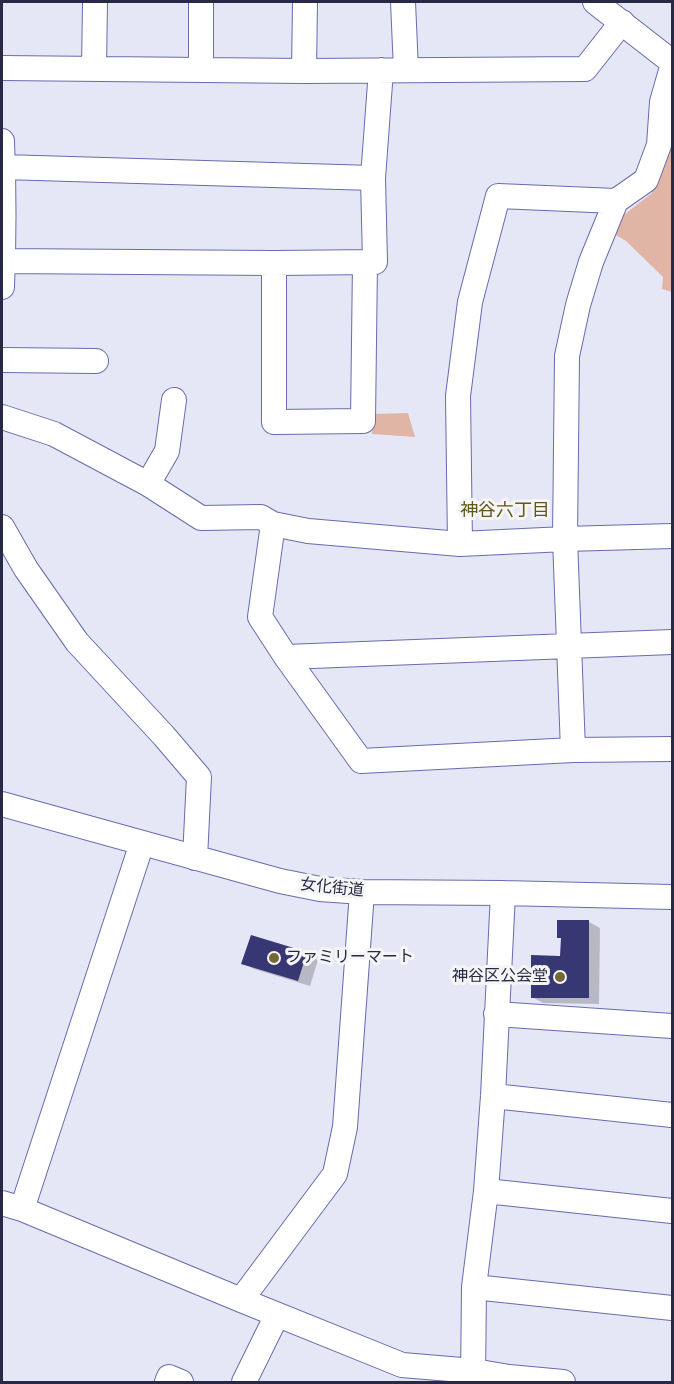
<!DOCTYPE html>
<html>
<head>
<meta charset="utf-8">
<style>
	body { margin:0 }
	#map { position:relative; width:674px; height:1384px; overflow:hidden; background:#e5e7f6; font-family:Helvetica,sans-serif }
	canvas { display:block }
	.frame { position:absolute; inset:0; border:3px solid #272945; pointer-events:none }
</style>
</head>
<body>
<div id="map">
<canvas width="674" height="1384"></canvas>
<div class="frame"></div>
</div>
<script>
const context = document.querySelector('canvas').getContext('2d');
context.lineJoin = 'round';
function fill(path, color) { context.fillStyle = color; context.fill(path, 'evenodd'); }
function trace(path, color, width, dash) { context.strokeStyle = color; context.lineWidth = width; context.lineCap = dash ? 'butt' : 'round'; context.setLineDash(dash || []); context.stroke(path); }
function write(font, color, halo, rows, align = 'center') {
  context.font = font + ' Helvetica,"Noto Sans JP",sans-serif'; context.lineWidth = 6; context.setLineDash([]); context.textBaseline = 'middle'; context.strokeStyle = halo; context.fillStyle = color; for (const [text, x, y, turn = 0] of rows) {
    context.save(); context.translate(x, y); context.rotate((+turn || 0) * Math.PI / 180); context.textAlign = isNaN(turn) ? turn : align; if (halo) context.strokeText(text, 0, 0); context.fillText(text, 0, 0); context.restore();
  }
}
fill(new Path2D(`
	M672,108V292L662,289L663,277L626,241L614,234L620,218L652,193L668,148Z
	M408,413L415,437L372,434L373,414Z`), '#e1b5a6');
fill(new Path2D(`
	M589,922L600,928L599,1004L543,1003L532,997L562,957V939L559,937Z
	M252,937L307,954L318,960L310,986L254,969L243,963Z`), '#0003');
fill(new Path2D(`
	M557,920H589V998H531V955L560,956L561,938H557Z
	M251,935L307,952L298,981L241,964Z`), '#373773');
const minor = new Path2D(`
	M403,2L406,70
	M595,2L672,62
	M2,68L304,71L585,69L622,22
	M94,69L95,2
	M201,70V2
	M304,71L305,2
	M2,141C4,190 4,239 2,287
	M3,167L373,178
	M3,261L274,263L375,262L373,178L381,70
	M274,263V422L363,421L365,262
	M2,360L96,361
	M2,417L54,434L148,484L201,518L261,517L273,524L308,531L460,544L565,539L672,536
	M148,484L167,451L174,400
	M273,524L260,617L286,657L361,761L573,750L672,749
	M2,527L26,569L77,642L164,736L199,777L195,858
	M460,544L458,396L470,302L498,196L616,201L646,180L659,145L662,102L672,67
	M286,657L672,642
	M573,750L565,539L567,356L578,305L591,262L616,201
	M2,804L280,881L320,889L362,892L503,893L672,897
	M496,1014L672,1026
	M493,1096L672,1115
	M486,1191L672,1211
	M2,1203L22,1209L241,1300L402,1365L474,1371L509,1377L563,1382
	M22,1209L142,843
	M474,1287L672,1308
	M241,1300L335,1174L345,1127L362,892
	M167,1382L169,1377L181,1382
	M244,1382L277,1315
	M473,1382L474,1287L486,1191L493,1096L503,893`);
trace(minor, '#686bad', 26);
trace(minor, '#fff', 24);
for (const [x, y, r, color] of [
	[274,958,6,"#716835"],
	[560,977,6,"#716835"]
]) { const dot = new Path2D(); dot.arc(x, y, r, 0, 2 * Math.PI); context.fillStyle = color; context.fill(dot); trace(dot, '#f5f5f5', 2); }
write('16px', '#272945', '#f5f5f5', [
	["女化街道",332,888,6]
]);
write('16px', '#272945', '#f5f5f5', [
	["ファミリーマート",286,958],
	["神谷区公会堂",548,977,"right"]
], 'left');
write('18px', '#61571b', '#f5f5f5', [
	["神谷六丁目",505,511]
]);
</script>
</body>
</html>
